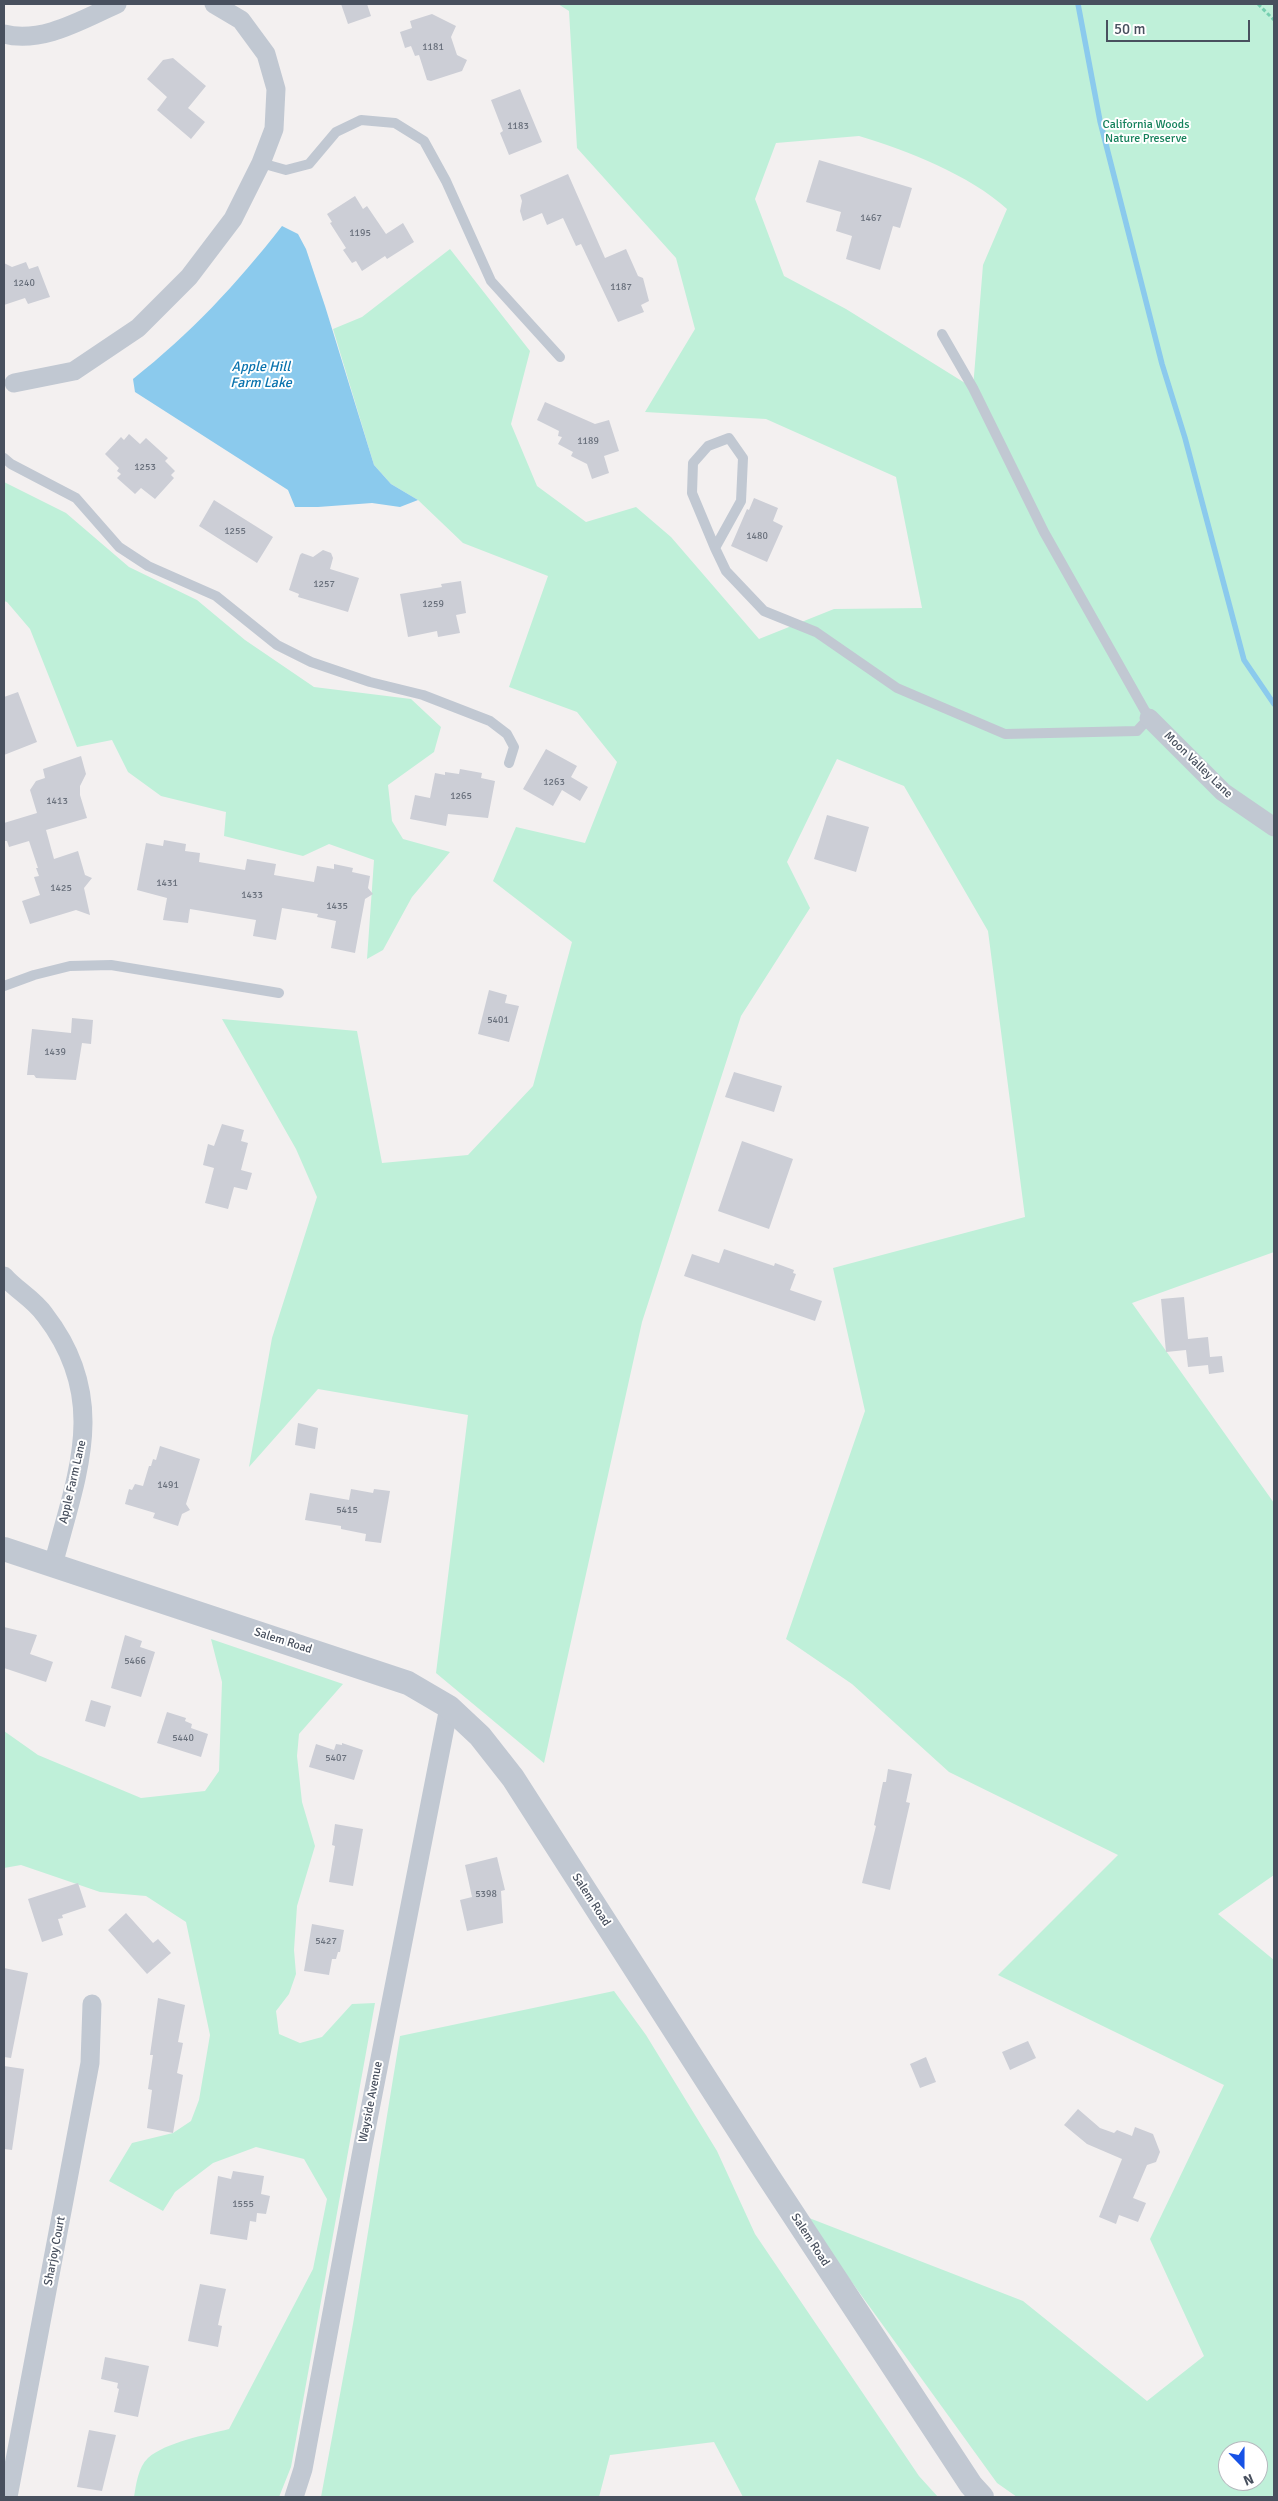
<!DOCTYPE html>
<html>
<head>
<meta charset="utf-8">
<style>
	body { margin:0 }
	#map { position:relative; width:1278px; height:2501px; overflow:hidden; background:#f3f0f0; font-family:Signika,sans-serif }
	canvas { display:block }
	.frame { position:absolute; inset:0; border:5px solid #48505e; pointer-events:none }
	.north { position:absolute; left:1218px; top:2441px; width:50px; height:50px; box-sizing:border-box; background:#fff; border:1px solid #b6b9bf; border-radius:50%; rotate:158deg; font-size:14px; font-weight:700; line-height:20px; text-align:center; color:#48505e }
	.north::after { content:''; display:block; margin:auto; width:18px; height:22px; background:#1752e6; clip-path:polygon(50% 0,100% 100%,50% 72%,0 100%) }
	.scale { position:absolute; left:1106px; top:20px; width:144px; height:22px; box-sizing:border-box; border:2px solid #48505e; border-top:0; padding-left:6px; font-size:15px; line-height:18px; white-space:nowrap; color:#48505e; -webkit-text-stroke:4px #fff; paint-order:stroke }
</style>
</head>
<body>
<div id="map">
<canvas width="1278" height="2501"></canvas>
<div class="frame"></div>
<div class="north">N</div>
<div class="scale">50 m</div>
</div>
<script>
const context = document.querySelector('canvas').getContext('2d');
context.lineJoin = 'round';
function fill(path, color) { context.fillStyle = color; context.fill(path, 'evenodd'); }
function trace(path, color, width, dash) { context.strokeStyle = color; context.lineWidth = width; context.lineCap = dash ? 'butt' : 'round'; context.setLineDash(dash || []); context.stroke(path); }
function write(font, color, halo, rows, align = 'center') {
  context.font = font + ' Signika,sans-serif'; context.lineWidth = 4; context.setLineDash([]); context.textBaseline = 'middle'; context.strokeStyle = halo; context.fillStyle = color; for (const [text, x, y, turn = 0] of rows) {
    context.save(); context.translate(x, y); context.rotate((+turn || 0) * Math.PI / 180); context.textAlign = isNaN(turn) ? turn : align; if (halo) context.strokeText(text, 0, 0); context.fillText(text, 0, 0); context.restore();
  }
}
fill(new Path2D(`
	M558,4H1274V1252L1132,1303L1274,1503V1875L1218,1914L1274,1960V2497H1017L997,2483L804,2216L1023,2301L1147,2401L1204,2356L1150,2239L1224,2085L998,1975L1118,1855L949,1772L852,1684L786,1639L865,1411L833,1268L1025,1217L988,931L904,786L837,759L787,862L810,908L741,1016L642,1322L544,1763L436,1673L468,1415L318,1389L249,1467L272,1338L317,1197L296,1149L222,1019L357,1031L382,1163L468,1155L533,1086L572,942L493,881L516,827L585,843L617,762L577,712L509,687L548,576L463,543L418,500L391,484L374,465L333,329L362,317L450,249L530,351L511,424L537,486L586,522L636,507L671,537L759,639L834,609L922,608L896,477L766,419L645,412L695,329L676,258L577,148L569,11ZM859,136C906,150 970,175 1007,209L983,265L973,388L846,309L784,276L755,199L776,143ZM1228,2451H1258V2481H1228Z
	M4,482L66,513L129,567L197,600L245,640L314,687L411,699L441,727L434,752L388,785L392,821L403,839L450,852L412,897L383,950L367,959L374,860L329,844L303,856L224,836L226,812L161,796L128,772L112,740L77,747L30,629L7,602L4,601Z
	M211,1639L343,1684L299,1734L297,1756L302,1802L315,1846L297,1906L294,1950L296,1974L289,1994L276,2011L279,2034L300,2043L322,2037L352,2004L375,2003L291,2467L279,2497H134C136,2485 138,2467 148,2458C166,2442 206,2435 229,2429L313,2269L327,2199L304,2159L256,2147L213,2163L175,2192L163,2211L109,2181L132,2143L173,2133L191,2121L199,2100L210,2035L186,1922L146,1896L100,1892L21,1865L4,1868V1731L38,1755L141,1798L205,1791L219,1771L222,1682Z
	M614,1991L646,2035L717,2151L755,2234L919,2476L938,2497H743L714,2442L610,2455L599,2497H321L353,2324L400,2036Z`), '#bff0d9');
fill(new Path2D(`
	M282,226L298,234L306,249L325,306L374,465L391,484L418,500L400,507L372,503L318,507H295L288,490L135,392L133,379C191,333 236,285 282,226Z`), '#8bcaed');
trace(new Path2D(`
	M1078,4L1100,121L1162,364L1185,438L1244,660L1274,704`), '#8bcaed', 5.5);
fill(new Path2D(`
	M341,4H367L371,16L348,24Z
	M432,14L456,26L451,37L457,55L467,60L462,71L431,81L427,80L419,55L415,56L411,46L405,48L400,32L412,28L410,21Z
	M173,58L206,86L188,108L205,122L191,139L157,110L167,97L147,79L163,60Z
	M520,89L542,142L509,155L500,133L503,131L491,100Z
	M819,160L912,188L900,228L893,226L880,270L846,259L852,236L836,231L841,212L806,202Z
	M568,174L605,258L626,249L638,276L643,278L649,301L641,305L644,312L618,322L581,244L576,246L563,218L547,225L542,213L523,221L520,211L522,201L520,195Z
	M355,196L363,209L367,206L386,234L403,223L414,242L387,259L385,256L362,271L356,261L352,263L343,250L346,248L330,223L332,222L327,214Z
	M26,262L29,269L38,266L50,297L28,304L25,298L4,305V263L12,267Z
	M545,402L595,424L609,420L619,451L604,456L609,473L592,479L587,464L571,456L573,452L558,444L562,437L558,436L559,431L537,420Z
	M129,434L140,444L146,438L168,458L165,461L175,471L171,475L174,478L155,499L141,488L135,494L117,478L121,474L117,471L119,468L105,454L121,437L124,440Z
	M754,498L778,508L773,521L783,526L767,562L731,546L747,509L749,510Z
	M214,500L273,537L257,563L199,526Z
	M323,550L331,553L333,558L330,569L359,578L348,612L298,597L299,594L289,590L300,555L302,553L313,557Z
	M461,581L466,613L456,615L460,633L438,637L437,631L408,637L400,594L442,587L441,584Z
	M18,692L37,742L4,755V697Z
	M546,749L577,766L571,777L588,787L580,801L562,790L553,806L523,789Z
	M81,756L86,774L80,786V795L87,818L46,830L54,859L78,851L85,875L92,878L84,888L90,915L76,910L30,924L22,901L40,895L34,877L39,876L36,868H38L29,841L9,847L7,841H4V823L37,813L30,790L36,781L45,778L43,769Z
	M460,769L482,773L481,778L495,781L488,818L448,814L446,826L410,819L415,795L430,798L435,773L445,775V772L459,774Z
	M827,815L869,827L856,872L814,859Z
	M164,840L186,844L185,851L200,853L199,862L245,870L247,859L276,864L274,875L314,882L317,866L334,869V864L353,868L352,872L370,876L368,888L373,894L365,899L355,953L331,948L336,921L317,917L318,914L282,908L276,940L253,936L256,920L190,909L188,923L163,920L167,898L137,890L146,843L163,846Z
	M489,990L507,995L505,1003L519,1006L509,1042L478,1034Z
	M72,1018L93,1020L91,1044L82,1043L76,1080L36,1078L34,1075H27L32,1029L71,1033Z
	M734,1072L782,1086L774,1112L725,1097Z
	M222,1124L244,1130L241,1141L248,1143L241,1170L252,1173L247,1190L234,1187L228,1209L205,1203L214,1168L203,1165L208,1144L214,1146Z
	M742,1141L793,1159L769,1229L718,1211Z
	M724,1249L774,1266L775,1263L794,1270L793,1273L796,1274L790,1290L822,1301L815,1321L684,1276L692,1254L719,1263Z
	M1184,1297L1188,1339L1208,1337L1210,1357L1222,1356L1224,1372L1209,1374L1208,1365L1188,1367L1186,1350L1166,1352L1161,1299Z
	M298,1423L318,1428L315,1449L295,1445Z
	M160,1446L200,1459L186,1504L190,1510L182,1514L178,1526L153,1518L155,1513L125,1504L129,1489L132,1490L135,1484L143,1486L149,1466H151L153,1459L156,1460Z
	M351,1489L373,1493L374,1489L390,1491L381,1543L365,1541L366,1534L341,1529V1526L305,1520L310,1493L349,1500Z
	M4,1627L37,1635L30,1654L53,1662L46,1682L4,1668Z
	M125,1635L142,1641L140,1647L155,1652L141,1697L111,1688Z
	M91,1700L111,1706L105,1727L85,1721Z
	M167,1712L186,1718L185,1721L192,1724L191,1728L208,1734L201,1757L157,1743Z
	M342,1743L363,1750L354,1780L309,1767L316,1744L334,1750L336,1744L342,1745Z
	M888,1769L912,1774L906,1802L910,1803L890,1890L862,1883L876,1826L874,1825L883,1782H886Z
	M335,1824L363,1829L353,1886L329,1882L335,1846L332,1845Z
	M497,1857L505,1890L501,1891L503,1923L467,1931L460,1900L472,1897L465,1865Z
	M78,1883L86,1907L62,1915L63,1918L58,1919L63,1935L42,1942L28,1899Z
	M126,1913L153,1943L158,1939L171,1953L147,1974L108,1930Z
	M312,1924L344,1930L340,1952H338L336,1959H332L329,1975L304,1971Z
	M4,1968L28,1973L11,2058L4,2057Z
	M158,1998L185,2005L178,2042L183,2043L177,2073L183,2075L173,2133L147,2128L152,2090L148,2089L153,2055H150Z
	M1028,2041L1036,2058L1010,2070L1002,2052Z
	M926,2057L936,2082L920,2088L910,2064Z
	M4,2066L24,2069L12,2150L4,2149Z
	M1078,2109L1100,2128L1114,2133L1117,2130L1132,2136L1135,2127L1153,2134L1160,2152L1156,2162L1147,2165L1133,2198L1146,2203L1138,2222L1119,2215L1116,2224L1099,2217L1122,2159L1087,2144L1064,2125Z
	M233,2171L264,2176L261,2194L270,2196L266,2214L257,2213L256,2222L250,2221L247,2240L210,2234L218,2176L231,2179Z
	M200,2284L226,2289L218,2325L222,2326L218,2347L188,2341Z
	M105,2357L149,2366L138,2417L114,2412L119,2389L117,2388L118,2383L101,2379Z
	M89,2430L116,2435L102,2491L77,2487Z`), '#ccced6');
trace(new Path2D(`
	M1258,4L1274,20`), '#76cfb0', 3, [4, 2.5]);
trace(new Path2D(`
	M261,163L286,170L309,164L336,132L361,120L395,123L424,141L446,181L491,281L560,357
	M4,458L11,464L76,498L119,547L148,566L216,596L277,645L311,662L370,682L423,695L490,721L507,734L514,747L509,763
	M715,548L741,501L743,458L729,438L708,446L693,463L692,493L715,548L726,571L764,611L816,632L897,688L1005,734L1137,731L1149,718L1044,532L973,388L942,334
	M4,986L34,975L70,966L111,965L279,993`), '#c1c8d2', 10);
trace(new Path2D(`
	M4,34C42,44 83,19 117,4
	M14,383L74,371L138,328L189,277L233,219L261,163L274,129L276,89L266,54L241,20L214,4
	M1149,718L1223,792L1274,827
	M4,1276C16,1290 34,1299 45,1315C110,1399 77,1474 53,1565
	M8,2497L90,2063L92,2004
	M294,2497L303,2469L363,2145L449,1707`), '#c1c8d2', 19);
trace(new Path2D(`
	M4,1549L408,1683L449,1707L480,1736L513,1778L768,2176L971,2485L982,2497`), '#c1c8d2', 24);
write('10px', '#69707c', null, [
	["1181",433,47],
	["1183",518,126],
	["1467",871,218],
	["1195",360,233],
	["1240",24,283],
	["1187",621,287],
	["1189",588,441],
	["1253",145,467],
	["1255",235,531],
	["1480",757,536],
	["1257",324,584],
	["1259",433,604],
	["1263",554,782],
	["1265",461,796],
	["1413",57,801],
	["1431",167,883],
	["1425",61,888],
	["1433",252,895],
	["1435",337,906],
	["5401",498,1020],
	["1439",55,1052],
	["1491",168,1485],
	["5415",347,1510],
	["5466",135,1661],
	["5440",183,1738],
	["5407",336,1758],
	["5398",486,1894],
	["5427",326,1941],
	["1555",243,2204]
]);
write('12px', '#16825c', '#fff', [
	["California Woods",1146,125],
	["Nature Preserve",1146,139]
]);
write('12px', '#48505e', '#fff', [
	["Moon Valley Lane",1198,765,44],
	["Apple Farm Lane",73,1482,-77],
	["Salem Road",283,1641,18],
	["Salem Road",591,1900,57],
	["Wayside Avenue",371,2102,-79],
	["Salem Road",810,2240,57],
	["Sharjoy Court",55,2251,-79]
]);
write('italic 14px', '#0a73ae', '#fff', [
	["Apple Hill",261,367],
	["Farm Lake",261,383]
]);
</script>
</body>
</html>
